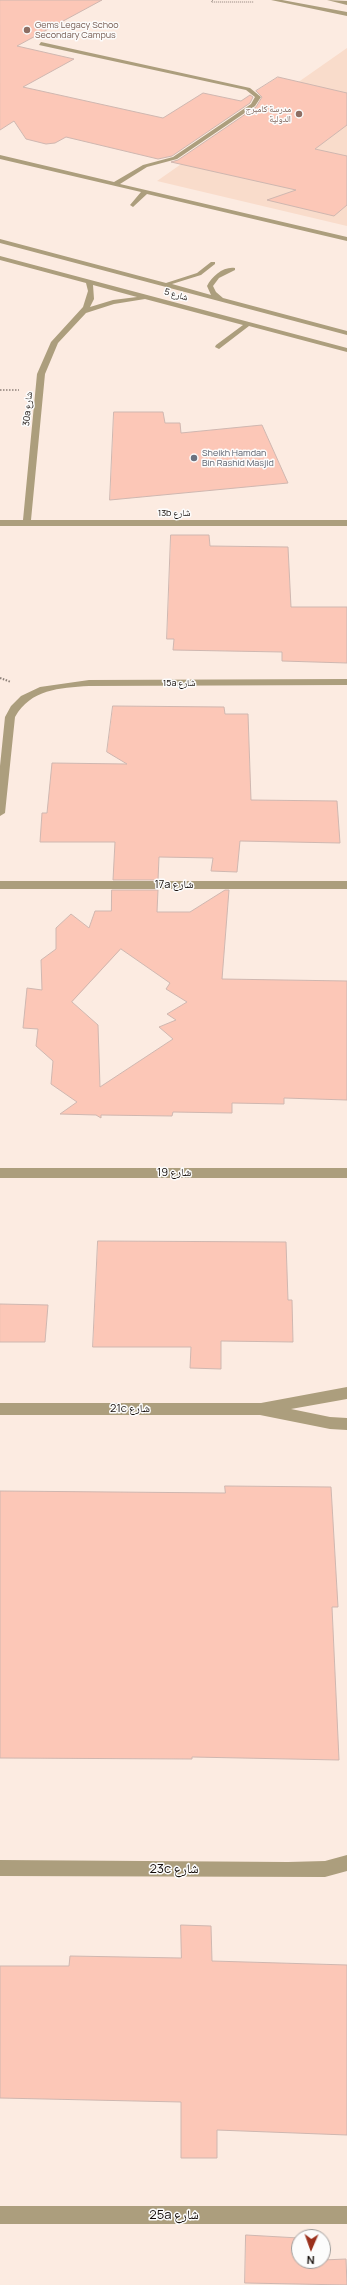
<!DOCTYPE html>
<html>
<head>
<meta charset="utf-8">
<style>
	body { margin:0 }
	#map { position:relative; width:347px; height:2285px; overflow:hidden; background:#fcebe1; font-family:Manrope,sans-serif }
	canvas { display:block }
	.north { position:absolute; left:291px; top:2229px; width:40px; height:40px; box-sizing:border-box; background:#fcfcfc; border:1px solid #9f9c9a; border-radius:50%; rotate:182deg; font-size:11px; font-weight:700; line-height:16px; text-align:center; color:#130c08 }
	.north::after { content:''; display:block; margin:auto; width:14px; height:18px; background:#9a301c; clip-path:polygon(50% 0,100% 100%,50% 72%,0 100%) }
</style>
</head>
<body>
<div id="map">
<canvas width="347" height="2285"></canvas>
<div class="north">N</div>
</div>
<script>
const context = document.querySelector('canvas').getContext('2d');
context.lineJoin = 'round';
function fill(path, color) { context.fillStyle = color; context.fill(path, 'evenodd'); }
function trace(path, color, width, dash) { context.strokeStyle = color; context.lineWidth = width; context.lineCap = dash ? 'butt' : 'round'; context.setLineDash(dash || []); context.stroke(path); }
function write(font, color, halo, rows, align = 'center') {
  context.font = font + ' Manrope,"Noto Naskh Arabic",sans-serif'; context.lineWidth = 3; context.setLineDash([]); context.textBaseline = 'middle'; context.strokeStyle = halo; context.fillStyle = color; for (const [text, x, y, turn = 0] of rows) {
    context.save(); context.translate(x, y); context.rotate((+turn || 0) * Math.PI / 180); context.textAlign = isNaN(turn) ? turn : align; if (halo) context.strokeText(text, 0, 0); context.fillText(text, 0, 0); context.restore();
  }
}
fill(new Path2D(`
	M347,48V226L157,181Z`), '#f9dccb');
const building = new Path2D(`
	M0,0H102L17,46L74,59L23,87L163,118L203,93L241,101L250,95L253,97L250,103L172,156L158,159L66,137L55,143L46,144L26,139L14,121L0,130Z
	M278,77L347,93V125L315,149L347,156V205L334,216L267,200L296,190L171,162L178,160L256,107L262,97L256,91Z
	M114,412H163L165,423H180L181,433L262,425L288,483L110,500Z
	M171,535H209L210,546L288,547L291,607H347V663L282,661V652L173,650L174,639H167Z
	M113,706L224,707L225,714H248L251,800L337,801L340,843L240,841L237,872L211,871L213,858L159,857L158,880H113L115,842H40L42,813H47L52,763L127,764L107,752Z
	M112,890H158L157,912H190L225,890H229L222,979L347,981V1100L284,1098V1104L232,1103V1113L173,1112L172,1116L101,1115V1118L96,1115L60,1114L77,1102L51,1084L53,1061L36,1046L38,1029L23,1028L27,988L42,990L41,960L56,949V928L71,914L89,928L95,911H111ZM121,949L170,983L166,989L187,1002L167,1014L176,1020L159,1027L173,1039L100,1087L98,1025L72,1002Z
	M98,1241L286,1242L288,1300H292L293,1342L221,1341V1369L190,1368L191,1347H93Z
	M0,1304L48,1305L45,1342H0Z
	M225,1486L331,1487L338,1607H332L339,1760L192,1757V1759L0,1758V1491L225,1493Z
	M181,1925L211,1926L212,1961L347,1965V2135L217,2130V2158H181V2102L0,2098V1966H69L70,1956L181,1958Z
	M246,2235L299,2238V2261L346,2259L347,2285L245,2283Z`);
fill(building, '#fcc7b7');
trace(building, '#cfb7b0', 1);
trace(new Path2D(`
	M213,0L211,2H254`), '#8d8179', 1, [1, 1]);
trace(new Path2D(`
	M0,390H19`), '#8d8179', 1.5, [1.5, 1.5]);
trace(new Path2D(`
	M0,678L11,682`), '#8d8179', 2, [1.5, 1.5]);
fill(new Path2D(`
	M271,0H282L347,12V16Z
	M327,0L347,1V5Z
	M41,42L250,88L261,97L255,106L177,159L147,167L120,184L347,237V241L147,194L133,207L130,205L141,192L0,159V155L114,182L143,165L173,157L251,104L255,97L246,90L39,45Z
	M0,239L166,283L197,273L211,262H215V264L201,275L172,284L211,295L207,286C212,276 224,266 235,268V270L219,278L213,286L216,292L223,298L347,331V335L0,243Z
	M0,256L347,348V352L249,326L219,349L215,347L216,345L243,325L145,299L114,304L86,313L58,343L45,374L31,520H347V526H0V520H23L37,374L51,342L83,307L88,291L86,283L0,260ZM93,285L137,297L113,300L90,307L94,299Z
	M347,679V685L89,686C59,688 31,689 15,717L5,813L0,816V766L5,717L11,706L21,696L40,687L89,680Z
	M0,881H347V889H0Z
	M0,1168H347V1178H0Z
	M347,1387V1399L291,1409L330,1417L347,1418V1430L330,1429L260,1415H0V1403H261Z
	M347,1855V1871L325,1877L0,1876V1860L288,1862L325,1861Z
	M0,2206H347V2224H0Z`), '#ac9e7d');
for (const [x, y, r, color] of [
	[27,30,4,"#8d6e63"],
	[299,114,4,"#8d6e63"],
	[194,458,4,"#6b7280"]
]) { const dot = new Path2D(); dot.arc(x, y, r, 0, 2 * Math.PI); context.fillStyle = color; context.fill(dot); trace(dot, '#fcfcfc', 1.5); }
write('9px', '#785e54', '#fcfcfc', [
	["Gems Legacy Schoo",35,25],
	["Secondary Campus",35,35],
	["مدرسة كامبرج",291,109,"right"],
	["الدولية",291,119,"right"]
], 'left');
write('9px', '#130c08', '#fcfcfc', [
	["شارع 5",176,295,15],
	["30a شارع",28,409,-85],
	["13b شارع",174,513],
	["15a شارع",179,683]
]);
write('9px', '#5b616d', '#fcfcfc', [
	["Sheikh Hamdan",202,453],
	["Bin Rashid Masjid",202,463]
], 'left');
write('11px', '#130c08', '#fcfcfc', [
	["17a شارع",174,885],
	["شارع 19",174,1173],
	["21c شارع",130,1409]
]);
write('13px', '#130c08', '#fcfcfc', [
	["23c شارع",174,1869],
	["25a شارع",174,2215]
]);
</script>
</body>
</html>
